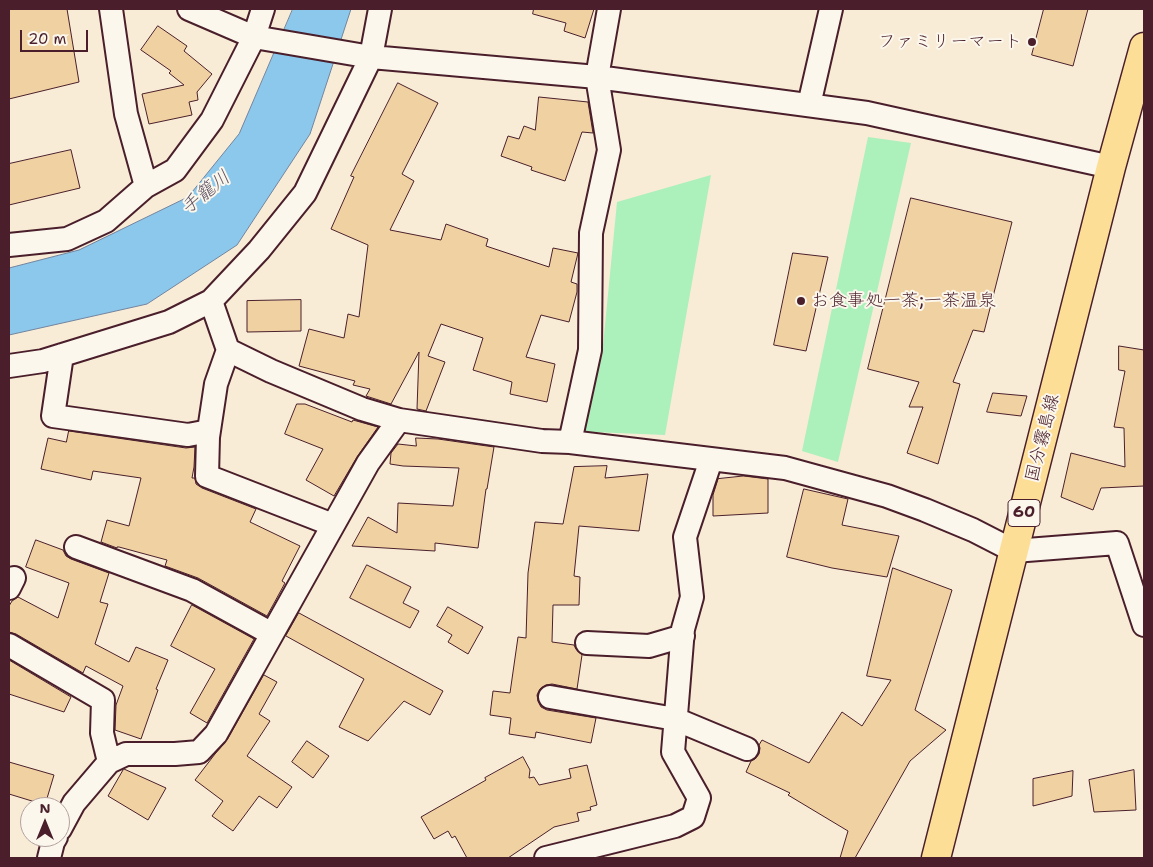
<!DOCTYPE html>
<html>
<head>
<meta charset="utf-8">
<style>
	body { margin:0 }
	#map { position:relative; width:1153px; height:867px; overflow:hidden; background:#f8ecd6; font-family:"Shantell Sans",sans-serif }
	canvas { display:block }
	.frame { position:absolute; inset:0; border:10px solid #4a1f2b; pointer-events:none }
	.north { position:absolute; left:20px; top:797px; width:50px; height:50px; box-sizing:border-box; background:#fbf7ec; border:1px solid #b4a19f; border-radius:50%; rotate:0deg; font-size:14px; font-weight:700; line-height:20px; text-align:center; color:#4a1f2b }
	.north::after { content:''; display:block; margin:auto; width:18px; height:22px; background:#4a1f2b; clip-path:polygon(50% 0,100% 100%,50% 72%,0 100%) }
	.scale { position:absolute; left:20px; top:30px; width:68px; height:22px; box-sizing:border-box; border:2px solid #4a1f2b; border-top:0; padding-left:6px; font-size:15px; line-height:18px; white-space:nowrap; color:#4a1f2b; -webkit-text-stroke:4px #fbf7ec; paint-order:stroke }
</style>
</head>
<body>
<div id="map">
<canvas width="1153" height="867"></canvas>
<div class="frame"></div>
<div class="north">N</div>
<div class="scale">20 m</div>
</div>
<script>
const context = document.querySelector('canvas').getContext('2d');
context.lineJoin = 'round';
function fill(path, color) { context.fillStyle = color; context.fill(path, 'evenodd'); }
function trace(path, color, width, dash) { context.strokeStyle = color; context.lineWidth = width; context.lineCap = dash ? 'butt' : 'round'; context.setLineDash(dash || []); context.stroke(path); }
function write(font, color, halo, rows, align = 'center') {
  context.font = font + ' "Shantell Sans","Klee One",sans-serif'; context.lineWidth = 4; context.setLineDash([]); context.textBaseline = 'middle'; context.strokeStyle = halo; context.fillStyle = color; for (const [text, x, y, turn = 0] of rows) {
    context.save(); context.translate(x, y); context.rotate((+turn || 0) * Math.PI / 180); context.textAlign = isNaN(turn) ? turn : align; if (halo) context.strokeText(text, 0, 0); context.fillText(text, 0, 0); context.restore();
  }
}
fill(new Path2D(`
	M868,137L911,143L838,462L802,451Z
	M711,175L665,435L569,431L602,356L617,202Z`), '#acf0bb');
const water = new Path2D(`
	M293,9H351L310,134L237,245L147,304L9,335V268L79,250L188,197L239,134Z`);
fill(water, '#8cc8ec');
trace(water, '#72849f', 1);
const building = new Path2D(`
	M9,9H67L79,82L9,99Z
	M534,9H594L585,38L564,31L566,23L533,14Z
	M1044,9H1088L1073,66L1032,55Z
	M158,26L187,46L184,51L212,74L197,92L198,100L189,102L192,115L149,124L142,94L184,85L169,73L171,71L141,50Z
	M398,83L438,103L402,174L414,181L390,230L441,240L446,224L488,239L486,246L549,267L553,248L578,253L571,282L577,284V292L569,322L541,315L526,357L555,364L547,402L510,394L512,382L473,370L483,338L441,324L428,356L445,362L426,411L417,409L419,352L391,404L366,396L370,389L353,385L355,381L299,366L309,329L344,338L348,314L359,317L368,245L331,229L354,177L351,176Z
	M539,97L588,102L593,133L582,132L565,181L531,170L532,167L501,156L508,136L519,139L524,126L535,130Z
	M71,150L80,188L9,205V164Z
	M911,198L1012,222L984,332L973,330L953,382L960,384L938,464L907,453L923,407H909L919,382L868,369Z
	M793,253L828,257L806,351L774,345Z
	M301,300V331L247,332V301Z
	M1119,346L1144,350V486L1101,488L1093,510L1061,497L1071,453L1125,467L1124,428L1114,427L1125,371L1119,370Z
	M993,393L1027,396L1021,416L987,412Z
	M297,404H305L352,422L353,420L378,427L357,457L334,496L306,480L323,449L285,434Z
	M69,431L186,448L195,447L194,467L192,478H195L196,484L202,488L256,509L250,522L300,546L282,581L285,583L267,616L198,578L165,566L167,560L119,547H117V548L101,542L107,520L129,526L141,478L93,471L91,480L41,469L48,438L66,442Z
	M416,438L438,439L494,447L487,489H486L478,548L435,543V551L352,546L368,517L397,533L398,503L453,506L459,468L403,466L390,464L391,453L398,444L416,446Z
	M607,466L605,478L648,474L639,531L579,526L574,576L580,577L579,605H553L552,642L574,645L576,649L582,655L577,689L552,684L546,685L540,689L537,695L538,701L541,707L547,710L596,718L591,743L536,732L535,738L509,734L511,718L490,715L493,691L510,693L518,637L526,638L528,573L535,522L563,524L574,467Z
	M744,476L768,479V513L713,516V495L718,479Z
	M804,489L848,499L842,525L899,536L887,577L832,568L787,557Z
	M36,540L63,550L66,556L71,559L109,573L100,602L108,604L95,644L129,662L136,647L168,660L156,689L158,690L141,739L115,730L116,705L123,686L86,666L83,673L16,634L9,632V606L12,601L18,597L58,618L69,583L26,567Z
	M367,565L411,587L403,603L419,611L410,628L350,598Z
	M893,568L952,590L915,710L946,730L910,761L855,858H840L848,831L788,795L790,793L746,772L751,761L755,759L759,754L760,748L759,745L762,740L809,763L842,712L862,726L891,680L867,676Z
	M192,605L254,639L207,723L190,713L215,669L171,646Z
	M448,607L483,627L468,654L448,642L452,635L437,626Z
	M299,613L443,691L430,715L404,701L368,741L339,727L364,679L286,636Z
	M9,660L71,697L64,712L9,694Z
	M264,675L277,682L259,714L270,721L247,756L292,787L277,808L259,796L233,831L212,816L223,801L195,780L215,754L227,740Z
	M307,741L329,756L313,778L292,762Z
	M523,757L530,770L529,778L534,777L539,785L571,778L569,769L587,765L597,805L590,807L591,810L577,813L579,821L554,827L508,858H467L455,836L452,838L448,831L434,839L421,817L486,780L485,778Z
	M9,762L54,775L45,805L9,794Z
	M124,769L166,788L148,820L108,796L123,770Z
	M1134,770L1136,810L1094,812L1089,780Z
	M1073,771L1072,796L1033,806V779Z`);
fill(building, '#f0d1a2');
trace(building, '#4a1f2b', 1);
const minor = new Path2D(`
	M111,9L126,114L146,186
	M189,9L254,37L371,57L597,77L867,113L1111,167
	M809,105L831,9
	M9,245L67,239L106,221L146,186L175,170L212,120L254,37L263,9
	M211,301L228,350L271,371L362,409L399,420L542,441L570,442L785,468L887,496L925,510L973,530L1014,551L1117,543L1144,625
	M228,350L216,384L208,437L207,476L333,525
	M62,355L53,416L188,435L209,431
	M9,366L43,361L169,322L211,301L259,250L305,193L371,57L380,9
	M570,442L590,350L591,233L609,150L597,77L609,9
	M76,547L192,590L272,634
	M9,588L14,578
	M587,643L649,646L683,636
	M9,645L103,700L102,733L109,762
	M550,697L675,719L747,749
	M60,829L74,803L109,762L126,754H175L199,752L216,734L368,463L399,420
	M49,858L53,842L56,837
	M546,858L675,826L693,817L699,798L673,752L683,629L692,597L685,537L711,460`);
const major = new Path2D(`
	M936,858L1111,167L1144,47`);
trace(minor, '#4a1f2b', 26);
trace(major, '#4a1f2b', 31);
trace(minor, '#fbf7ec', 22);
trace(major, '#fdde96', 28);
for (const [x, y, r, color] of [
	[1032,42,5,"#4a1f2b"],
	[801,301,5,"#4a1f2b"]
]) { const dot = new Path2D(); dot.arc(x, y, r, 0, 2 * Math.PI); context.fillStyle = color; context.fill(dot); trace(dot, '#fbf7ec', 2); }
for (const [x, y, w] of [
	[1024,513,32]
]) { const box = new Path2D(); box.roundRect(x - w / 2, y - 13.5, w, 27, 4); context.fillStyle = '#fbf7ec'; context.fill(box); trace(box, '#4a1f2b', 1); }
write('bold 16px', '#4a1f2b', null, [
	["60",1024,513]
]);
write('18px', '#4a1f2b', '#fbf7ec', [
	["ファミリーマート",1022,42],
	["お食事処一茶;一茶温泉",811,301,"left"]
], 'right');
write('18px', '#4a1f2b', '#fbf7ec', [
	["国分霧島線",1043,438,-76]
]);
write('italic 19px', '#5e5265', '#fbf7ec', [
	["手籠川",206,193,-39]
]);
</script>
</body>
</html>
